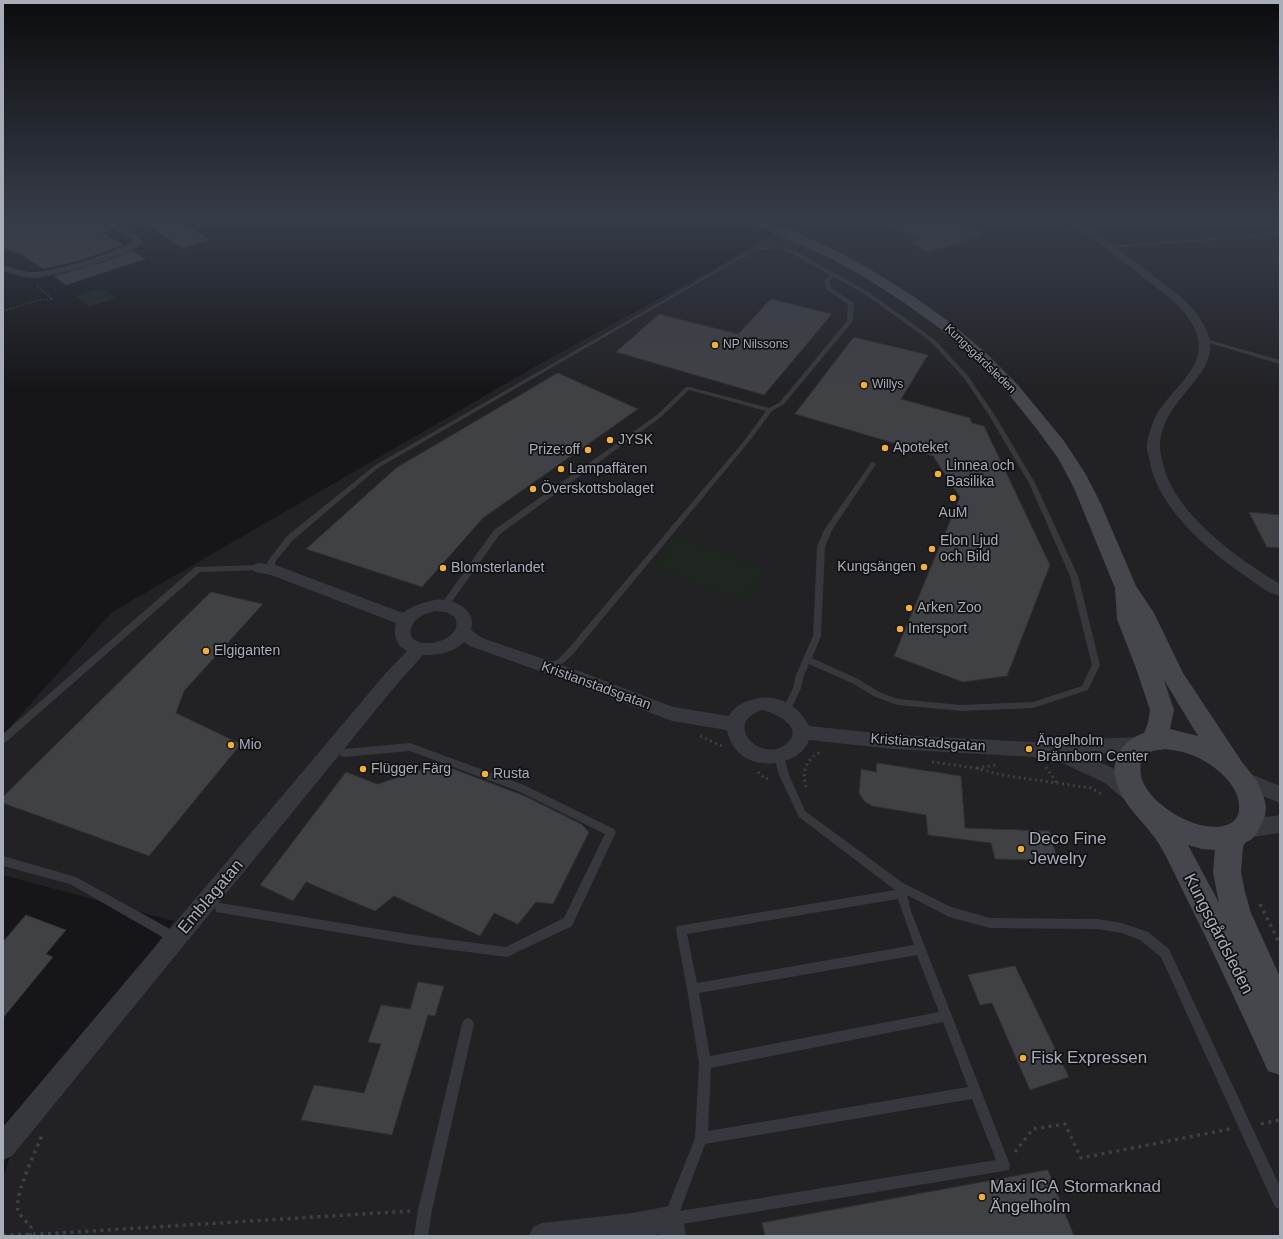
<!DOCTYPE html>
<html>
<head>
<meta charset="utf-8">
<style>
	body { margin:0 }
	#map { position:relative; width:1283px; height:1239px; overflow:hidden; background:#161618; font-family:Arial,sans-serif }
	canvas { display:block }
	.frame { position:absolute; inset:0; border:4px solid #a8adb8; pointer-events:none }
</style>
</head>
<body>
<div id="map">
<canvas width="1283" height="1239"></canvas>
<div class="frame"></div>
</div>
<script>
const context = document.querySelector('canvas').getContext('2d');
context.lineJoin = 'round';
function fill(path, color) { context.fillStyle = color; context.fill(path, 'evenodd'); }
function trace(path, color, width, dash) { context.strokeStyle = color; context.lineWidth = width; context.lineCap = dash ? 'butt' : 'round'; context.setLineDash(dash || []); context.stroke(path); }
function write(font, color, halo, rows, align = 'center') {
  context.font = font + ' Arial,sans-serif'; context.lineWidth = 3.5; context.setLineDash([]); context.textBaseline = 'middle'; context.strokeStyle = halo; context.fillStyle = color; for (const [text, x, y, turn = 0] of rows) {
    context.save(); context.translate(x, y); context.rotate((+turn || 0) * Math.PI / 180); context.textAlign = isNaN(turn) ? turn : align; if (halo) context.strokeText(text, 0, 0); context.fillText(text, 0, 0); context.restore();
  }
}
fill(new Path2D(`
	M799,218H1280V1236H3V1177L20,1128L174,921L3,875V735L112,612L538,365L737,256L767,236Z`), '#222225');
fill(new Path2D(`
	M102,288L116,298L89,307L76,296Z
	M679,535L764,570L745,601L653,568Z`), '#1e261f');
const building = new Path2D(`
	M17,218H93L112,230L103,233L123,245L82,260L43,269L21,254L3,248V225L15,221Z
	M106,218H174L209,240L183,248L138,220L123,225Z
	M868,218H949L985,235L928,252L910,243L920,240Z
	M132,251L145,259L66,285L54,276L108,261Z
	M771,299L832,314L764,395L616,352L659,314L738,334Z
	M854,337L928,355L901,399L970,418L972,423L984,426L1050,565L1007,676L963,682L894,656L960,497L933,456L887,441L795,414Z
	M558,373L638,409L483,518L422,587L306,549L396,468Z
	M1249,512L1280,515V548L1267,547Z
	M211,592L263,604L184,691L176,713L241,744L149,856L3,803V797Z
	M877,763L961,776L965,828L1049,831L1058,861L995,859L991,843L928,835L926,815L872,806L864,801L859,793L861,769L876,772Z
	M440,764L525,796L581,824L589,832L553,904L536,902L518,924L494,913L480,936L394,896L375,911L306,882L293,901L260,885L346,772L377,784Z
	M26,915L66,930L46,954L53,957L3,1018V942Z
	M1015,966L1069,1077L1030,1090L992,1003L980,1005L968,975Z
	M418,982L444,986L435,1016L428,1015L392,1135L301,1120L314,1085L364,1093L381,1044L368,1042L381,1005L410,1009Z
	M1048,1170L1074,1236H765L762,1223Z`);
fill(building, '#404145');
trace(building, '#303034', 1);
trace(new Path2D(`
	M37,286L52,299
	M3,311L39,300L52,299`), '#3d3f44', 1.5, [1.5, 2]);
trace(new Path2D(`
	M700,736L722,746
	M932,762L975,768L1002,775L1091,788L1103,795
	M1046,767L1057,783
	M977,768L996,765
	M758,772L765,779L771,778
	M806,787C801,771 807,757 823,751`), '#3d3f44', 3, [2, 3.5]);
trace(new Path2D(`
	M1260,904L1280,944
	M1261,1124L1280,1120
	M1015,1152L1033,1129L1065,1124L1081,1158L1230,1129
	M3,1235L44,1234L410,1211
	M30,1236L31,1227C27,1222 20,1216 18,1210C14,1195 37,1148 43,1133`), '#3d3f44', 3.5, [3, 4.5]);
fill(new Path2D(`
	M1280,226V232L1277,235L1111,248L1109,247L1111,246L1275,233L1278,227Z
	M756,247L780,248L797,252L870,293L934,339L968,376L996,417L1035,483L1078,576L1100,665L1088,690L1033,708L961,711L897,705L873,696L854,684L809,664L804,675L801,688L790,711L787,712L784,711L783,709L793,688L796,675L813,636L817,547L824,530L871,463L873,462L876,464L832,530L825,547L821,636L812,658L860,680L879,692L898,699L961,705L1033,702L1082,686L1092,665L1070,576L1029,483L990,417L964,378L930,341L866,295L834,277L830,281L831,288L854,303L853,321L784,404L772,411L748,443L574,653C565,662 557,671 544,667L543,665L544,663L557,660L568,649L744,441L766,411L689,390L661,417L500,534L448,607H442L441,605L442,603L494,530L657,415L686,387H690L769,408L780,402L847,321L848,304L826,289L824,281L830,275L793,254L780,250L757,249L378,468L293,540L275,562L277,570L276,572H270L267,562L287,536L374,466Z
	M1202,339H1206L1280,360V364L1202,341Z
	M260,565L264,568L263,570L200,572L6,742L3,743V734L195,567Z
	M410,743L524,785L614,829L616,832L572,926L507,957L414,945L216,912L215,908L216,904L220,903L414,935L506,947L564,918L605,834L518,791L410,751L344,757L341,756L339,753L341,750L344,749Z
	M779,752L782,753L784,756L789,775L805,811L903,883L951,907L990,918L1097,919L1122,923L1148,932L1169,949L1280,1187V1209L1275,1207L1161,957L1140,940L1122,933L1097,929L990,928L949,917L907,895L911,911L1010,1165L1009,1170L1004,1171L670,1226L665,1224L663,1219L695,1138L699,1063L687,989L676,930L677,926L895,890L799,817L779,775L774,756L776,753ZM898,899L914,945L697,983L687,934ZM917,955L939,1012L710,1056L699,993ZM943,1022L968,1087L708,1131L711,1068ZM972,1099L996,1160L680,1211L705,1144Z
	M3,856L76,877L179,934L180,938L179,942L175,943L171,942L70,884L3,866Z
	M468,1018L472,1020L474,1024L432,1210L428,1236H414L418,1210L462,1024L464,1020Z`), '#37383d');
fill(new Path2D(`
	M3,218H16L15,220L3,224Z
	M94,218C111,218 124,228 139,236L142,243C130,257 52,277 33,278C23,278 13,274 3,271V265C12,267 21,271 30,272C52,273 113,253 132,242V239Z
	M1061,218H1072L1090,228L1179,295C1257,367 1165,382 1160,444C1159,449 1161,454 1162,459C1171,512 1237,558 1280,584V596C1267,593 1255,583 1244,575C1206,549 1156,506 1149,458C1148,453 1146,448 1147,443C1148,436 1151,427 1154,420C1167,390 1210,369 1196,332C1187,308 1163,293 1144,278C1127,265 1111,251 1094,239C1085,233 1066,225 1061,218Z
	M260,563L278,566L403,613C411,606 424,602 435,600C452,597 478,610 471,630L482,638L579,671L673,707L729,716C734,707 741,703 751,700C775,692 798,704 809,726L894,735L1054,743L1085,739L1142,737L1148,739L1151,744L1148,749L1142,751L1080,754C1101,763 1131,772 1142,794L1139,800L1132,802L1125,800L1105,783L1052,758L894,749L809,740C805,750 799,755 790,759C763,770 733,761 727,730L672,721L567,681L470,646L464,642C453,653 438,655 423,655L397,684L12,1156L3,1160V1127L385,674L407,651C396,646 393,634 396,623L271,575L255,572L252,568L255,564ZM436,611L446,612L455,617C467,644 404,654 411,628C414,617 427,613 436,611ZM762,710C777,713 807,729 785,745C760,763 722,723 762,710Z
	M1241,770L1280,786V803L1234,784L1232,778L1234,772Z
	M1280,815V833L1245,838L1238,835L1235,829L1238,823L1245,820Z
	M670,1206L679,1210L683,1219L686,1236H660L659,1234L650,1236H529L533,1227L542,1223L632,1213Z`), '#37383d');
fill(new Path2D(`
	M745,218H762L798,233L839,252L878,274L916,298L952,324L986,353L1018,385L1064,441L1085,473L1101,504L1136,586L1154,613L1183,673L1242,762L1257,781L1264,798L1266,807L1265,816L1257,833L1252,839L1245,843L1243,847L1241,872L1245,892L1251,913L1280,977V1075L1268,1071C1242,1014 1216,957 1188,901C1178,882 1170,862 1159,844C1145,821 1120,805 1115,776C1112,756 1125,739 1144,733L1148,723L1150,710L1137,671L1117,619L1115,588L1074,488L1058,458L1036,428L1007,392L975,360L942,330L906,304L869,280L830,258L747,221ZM1164,680L1198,736L1170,729L1174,710ZM1165,749C1173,750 1181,751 1189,754C1210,761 1242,784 1239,810C1238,816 1236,821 1229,824C1203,836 1155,808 1144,784C1140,776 1140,769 1141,760L1152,751ZM1188,845L1202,849L1215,850L1213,872L1219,903Z`), '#45474d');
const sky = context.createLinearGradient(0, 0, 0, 392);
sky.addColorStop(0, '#0c0c0d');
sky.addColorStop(0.56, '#363c48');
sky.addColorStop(1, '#363c4800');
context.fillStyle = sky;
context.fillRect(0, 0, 1283, 392);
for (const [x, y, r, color] of [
	[715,345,4,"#f2b134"],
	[864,385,4,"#f2b134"],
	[610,440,4,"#f2b134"],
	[885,448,4,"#f2b134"],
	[588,450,4,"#f2b134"],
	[561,469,4,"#f2b134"],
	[938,474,4,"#f2b134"],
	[533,489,4,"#f2b134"],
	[953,498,4,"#f2b134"],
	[932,549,4,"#f2b134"],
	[924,567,4,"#f2b134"],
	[443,568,4,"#f2b134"],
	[909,608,4,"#f2b134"],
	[900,629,4,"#f2b134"],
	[206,651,4,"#f2b134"],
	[231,745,4,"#f2b134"],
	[1029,749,4,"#f2b134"],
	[363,769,4,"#f2b134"],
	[485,774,4,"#f2b134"],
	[1021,849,4,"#f2b134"],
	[1023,1058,4,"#f2b134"],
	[982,1197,4,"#f2b134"]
]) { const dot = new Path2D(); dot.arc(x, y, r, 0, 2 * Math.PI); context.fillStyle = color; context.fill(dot); trace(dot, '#111113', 1.5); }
write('12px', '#a8adb8', '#111113', [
	["NP Nilssons",723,345],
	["Willys",872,385]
], 'left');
write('12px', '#a8adb8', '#111113', [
	["Kungsgårdsleden",980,359,44]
]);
write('14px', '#a8adb8', '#111113', [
	["JYSK",618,440],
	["Apoteket",893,448],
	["Prize:off",580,450,"right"],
	["Linnea och",946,466],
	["Basilika",946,482],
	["Lampaffären",569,469],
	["Överskottsbolaget",541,489],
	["AuM",953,513,"center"],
	["Elon Ljud",940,541],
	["och Bild",940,557],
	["Kungsängen",916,567,"right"],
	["Blomsterlandet",451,568],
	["Arken Zoo",917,608],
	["Intersport",908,629],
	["Elgiganten",214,651],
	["Ängelholm",1037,741],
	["Brännborn Center",1037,757],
	["Mio",239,745],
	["Flügger Färg",371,769],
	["Rusta",493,774]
], 'left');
write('14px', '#a8adb8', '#111113', [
	["Kristianstadsgatan",596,686,20],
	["Kristianstadsgatan",928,743,4]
]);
write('17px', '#a8adb8', '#111113', [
	["Deco Fine",1029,839],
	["Jewelry",1029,859],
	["Fisk Expressen",1031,1058],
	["Maxi ICA Stormarknad",990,1187],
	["Ängelholm",990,1207]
], 'left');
write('17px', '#a8adb8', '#111113', [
	["Emblagatan",211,897,-50],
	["Kungsgårdsleden",1218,934,63]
]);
</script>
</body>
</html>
